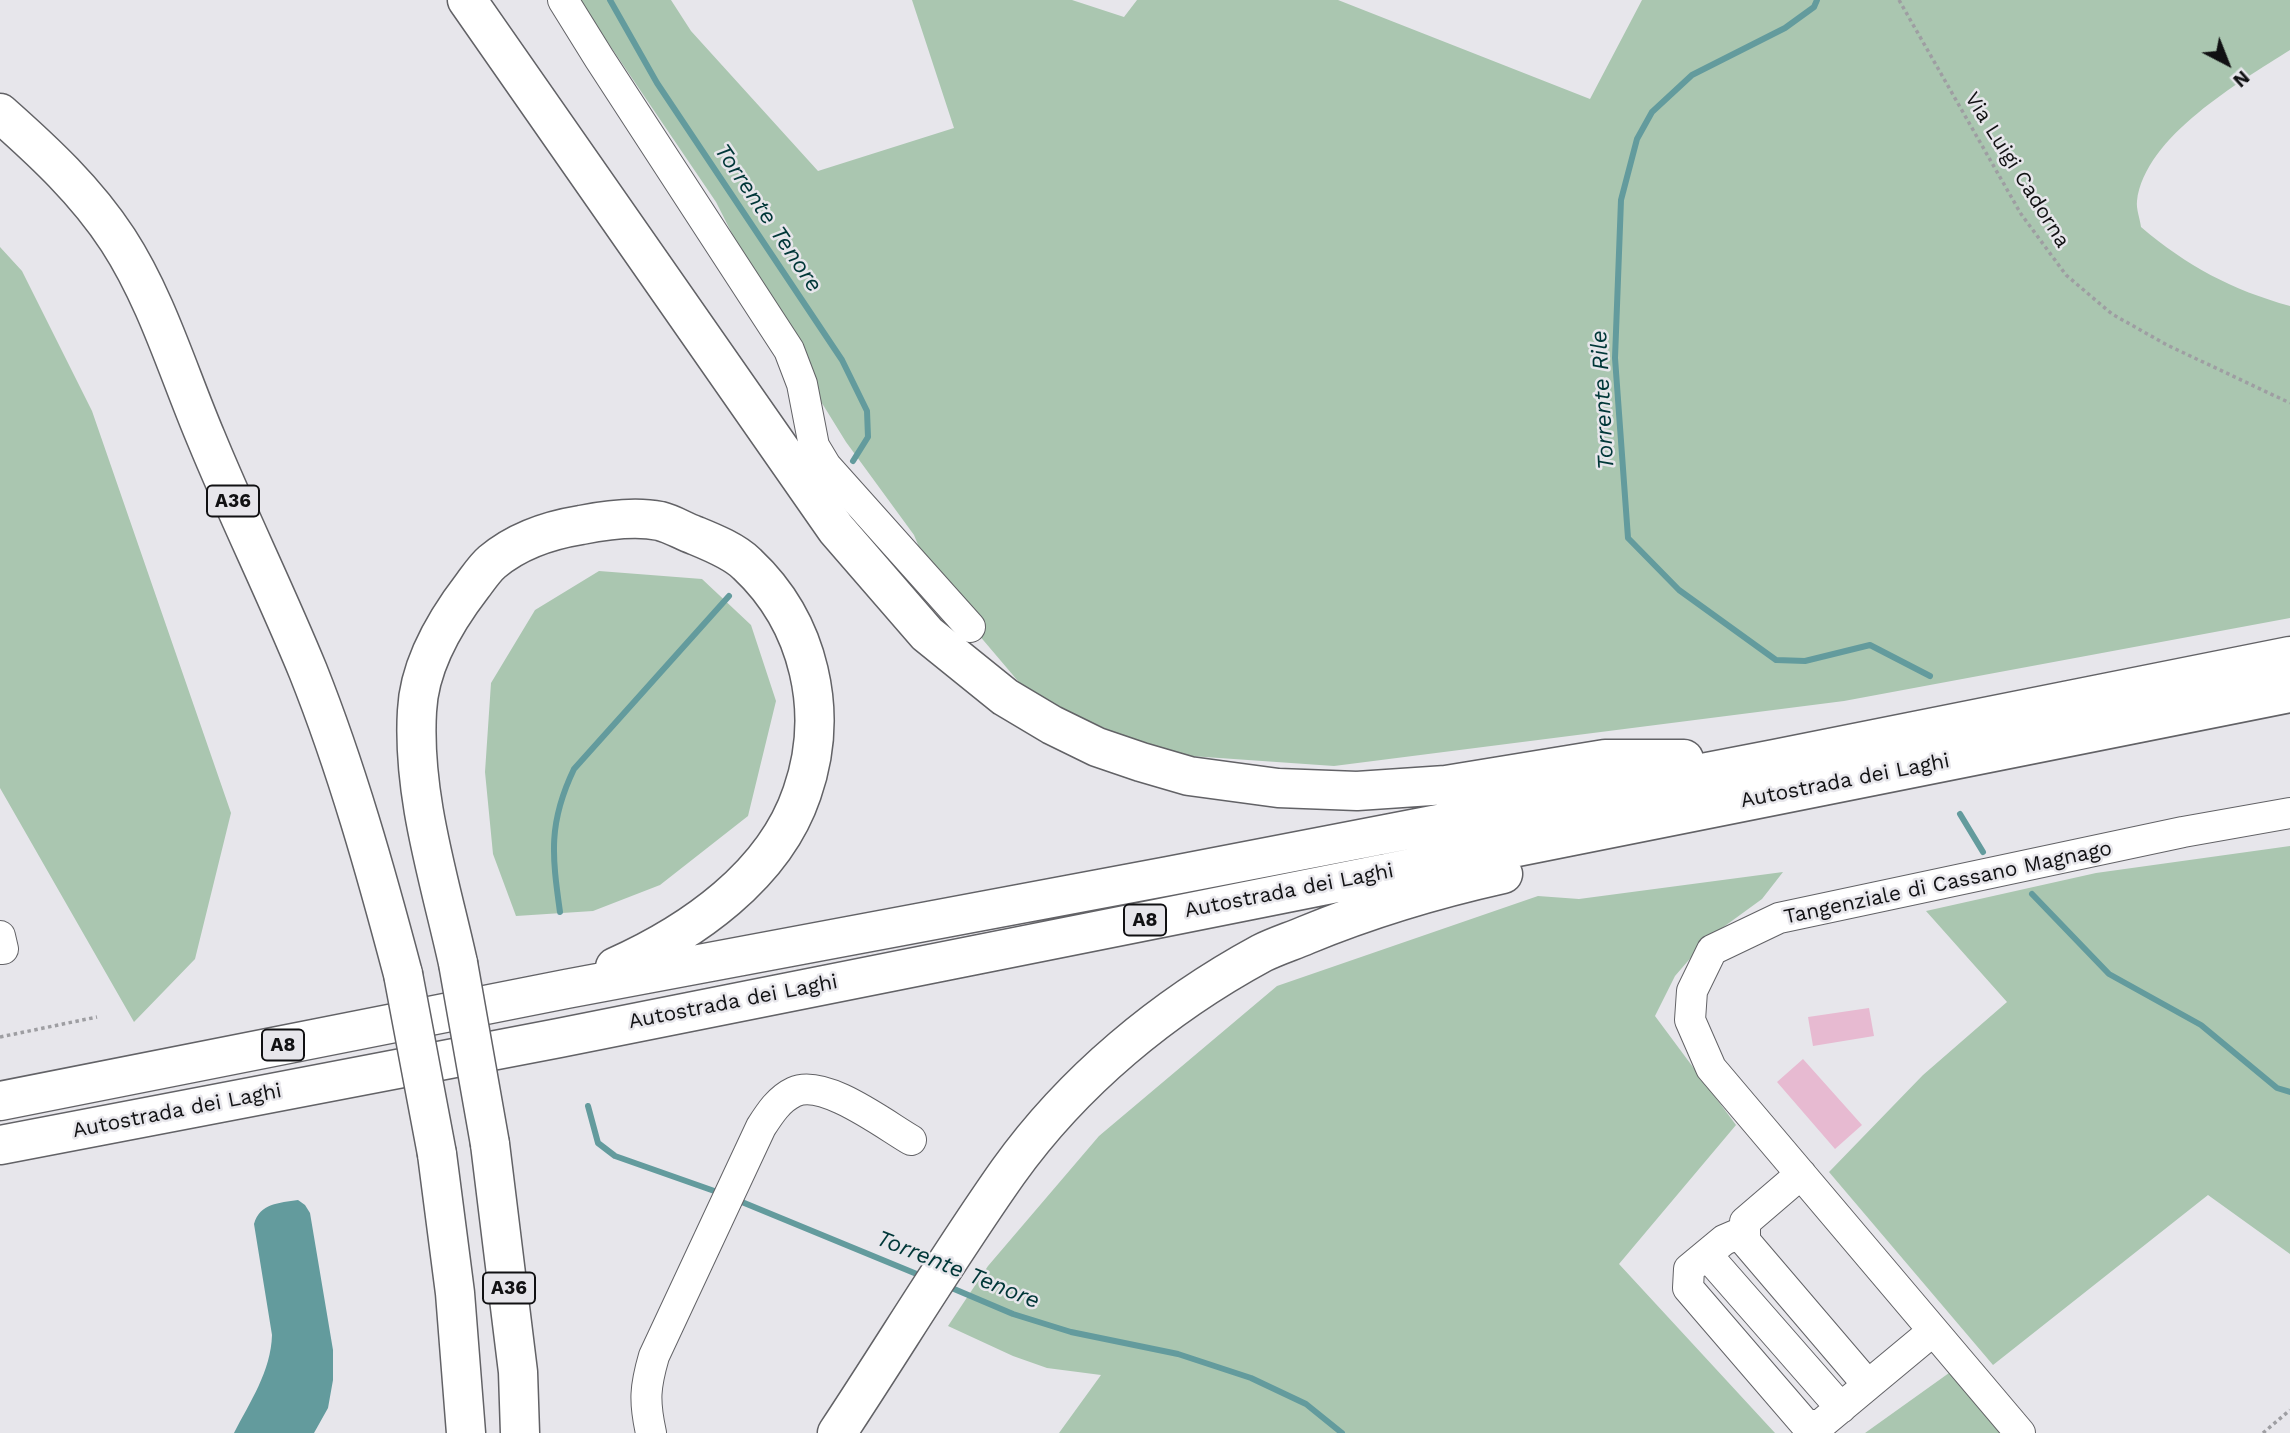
<!DOCTYPE html>
<html>
<head>
<meta charset="utf-8">
<style>
	body { margin:0 }
	#map { position:relative; width:2290px; height:1433px; overflow:hidden; background:#e7e6eb; font-family:"Work Sans",sans-serif }
	canvas { display:block }
	.north { position:absolute; left:2192px; top:28px; width:70px; height:70px; -webkit-text-stroke:5px #e7e6eb; paint-order:stroke; rotate:138deg; font-size:19px; font-weight:700; line-height:28px; text-align:center; color:#111113 }
	.north::after { content:''; display:block; margin:auto; width:24px; height:32px; background:#111113; clip-path:polygon(50% 0,100% 100%,50% 72%,0 100%) }
</style>
</head>
<body>
<div id="map">
<canvas width="2290" height="1433"></canvas>
<div class="north">N</div>
</div>
<script>
const context = document.querySelector('canvas').getContext('2d');
context.lineJoin = 'round';
function fill(path, color) { context.fillStyle = color; context.fill(path, 'evenodd'); }
function trace(path, color, width, dash) { context.strokeStyle = color; context.lineWidth = width; context.lineCap = dash ? 'butt' : 'round'; context.setLineDash(dash || []); context.stroke(path); }
function write(font, color, halo, rows, align = 'center') {
  context.font = font + ' "Work Sans",sans-serif'; context.lineWidth = 5; context.setLineDash([]); context.textBaseline = 'middle'; context.strokeStyle = halo; context.fillStyle = color; for (const [text, x, y, turn = 0] of rows) {
    context.save(); context.translate(x, y); context.rotate((+turn || 0) * Math.PI / 180); context.textAlign = isNaN(turn) ? turn : align; if (halo) context.strokeText(text, 0, 0); context.fillText(text, 0, 0); context.restore();
  }
}
fill(new Path2D(`
	M579,0H671L691,31L818,171L954,128L912,0H1072L1124,17L1137,0H1338L1590,99L1642,0H2290V50C2240,82 2145,136 2137,201C2136,209 2140,219 2141,227C2187,266 2232,290 2290,306V618L1844,701L1334,766L1162,754L1029,694L933,581L914,535L846,442L799,366L716,202Z
	M0,247L22,271L92,411L231,813L195,959L134,1022L0,788Z
	M599,571L702,579L751,625L776,701L748,816L660,885L593,911L516,916L493,854L485,772L491,683L535,610Z
	M2290,846V1254L2208,1195L1993,1365L1829,1172L1923,1075L2007,1002L1926,911L2096,873Z
	M1783,872L1762,899L1707,939L1675,976L1655,1016L1736,1125L1619,1264L1775,1433H1059L1101,1375L1047,1368L1013,1356L948,1326L988,1266L1099,1136L1277,986L1538,896L1579,899Z
	M1949,1373L2001,1433H1865Z`), '#aac6b0');
fill(new Path2D(`
	M298,1200L305,1205L310,1213L333,1350V1380L328,1408L314,1433H234C250,1402 271,1371 272,1335L254,1224C260,1203 279,1203 298,1200Z`), '#639b9d');
trace(new Path2D(`
	M610,0L657,83L842,360L867,411L868,437L853,461
	M1817,0L1814,7L1785,28L1692,75L1652,112L1637,139L1621,200L1615,358L1628,538L1679,590L1776,660L1805,661L1870,645L1930,676
	M1960,814L1983,852
	M2032,894L2109,974L2201,1025L2277,1088L2290,1092
	M560,912C552,855 548,823 574,769L729,596
	M588,1106L598,1143L615,1156L720,1193
	M737,1200L924,1277
	M947,1286L1013,1314L1071,1332L1178,1354L1251,1378L1306,1404L1342,1433`), '#639b9d', 6);
fill(new Path2D(`
	M1869,1008L1874,1036L1813,1046L1808,1017Z
	M1803,1059L1862,1125L1835,1149L1777,1082Z`), '#e7bad1');
const minor = new Path2D(`
	M563,0L599,58L789,350L802,384L814,446L826,466L970,627
	M0,936L3,949H0
	M1801,1174L1745,1222V1241L1868,1385L1933,1331
	M1745,1231L1724,1240L1689,1269L1688,1288L1806,1425H1820L1868,1385
	M1707,1255L1841,1408
	M651,1433C644,1401 645,1387 654,1356L761,1127C770,1113 779,1099 794,1092C824,1078 885,1125 911,1140
	M2020,1433L1711,1068L1690,1020L1692,991L1712,950L1779,918L2183,832L2290,813`);
const highway = new Path2D(`
	M467,0L836,529L927,634L1005,697L1052,725L1097,747L1141,762L1189,776L1278,788L1357,791L1446,785L1605,759H1684
	M0,113C44,152 86,191 118,240C157,300 178,372 206,438C238,516 276,593 308,671C347,769 376,872 403,974
	M458,963C440,881 412,796 417,711C419,666 446,620 473,585C479,577 485,568 492,562C517,541 550,530 581,525C606,520 635,516 660,521C672,524 683,531 694,535C711,542 734,551 747,564C810,623 830,713 802,793C774,876 691,933 615,967
	M0,1101L566,989L1169,876L1775,759L2290,656
	M490,1144L518,1372L520,1433
	M0,1145L559,1038L2290,693
	M437,1154L455,1293L466,1433
	M837,1433C894,1347 948,1257 1008,1172C1073,1081 1164,1006 1262,953C1276,946 1292,941 1306,935C1369,909 1436,889 1503,874`);
trace(minor, '#626266', 32);
trace(highway, '#626266', 41);
trace(new Path2D(`
	M1899,0L2021,214L2066,275L2112,314L2167,345L2290,403
	M0,1037L97,1017
	M2263,1433L2290,1410`), '#9e9ea2', 3.5, [3.5, 3.5]);
trace(minor, '#fff', 30);
trace(highway, '#fff', 38);
const highwayBridge = new Path2D(`
	M458,963L490,1144
	M403,974L437,1154`);
trace(highwayBridge, '#626266', 41, []);
trace(highwayBridge, '#fff', 38);
for (const [x, y, w] of [
	[233,501,52],
	[1145,920,42],
	[283,1045,42],
	[509,1288,52]
]) { const box = new Path2D(); box.roundRect(x - w / 2, y - 15.5, w, 31, 5); context.fillStyle = '#e7e6eb'; context.fill(box); trace(box, '#111113', 2); }
write('bold 19px', '#111113', null, [
	["A36",233,501],
	["A8",1145,920],
	["A8",283,1045],
	["A36",509,1288]
]);
write('21px', '#111113', '#e7e6eb', [
	["Via Luigi Cadorna",2017,170,58],
	["Autostrada dei Laghi",1845,781,-11],
	["Tangenziale di Cassano Magnago",1948,883,-12],
	["Autostrada dei Laghi",1289,891,-11],
	["Autostrada dei Laghi",733,1002,-11],
	["Autostrada dei Laghi",177,1111,-11]
]);
write('italic 23px', '#003738', '#e7e6eb', [
	["Torrente Tenore",768,218,56],
	["Torrente Rile",1603,400,-93],
	["Torrente Tenore",958,1270,22]
]);
</script>
</body>
</html>
